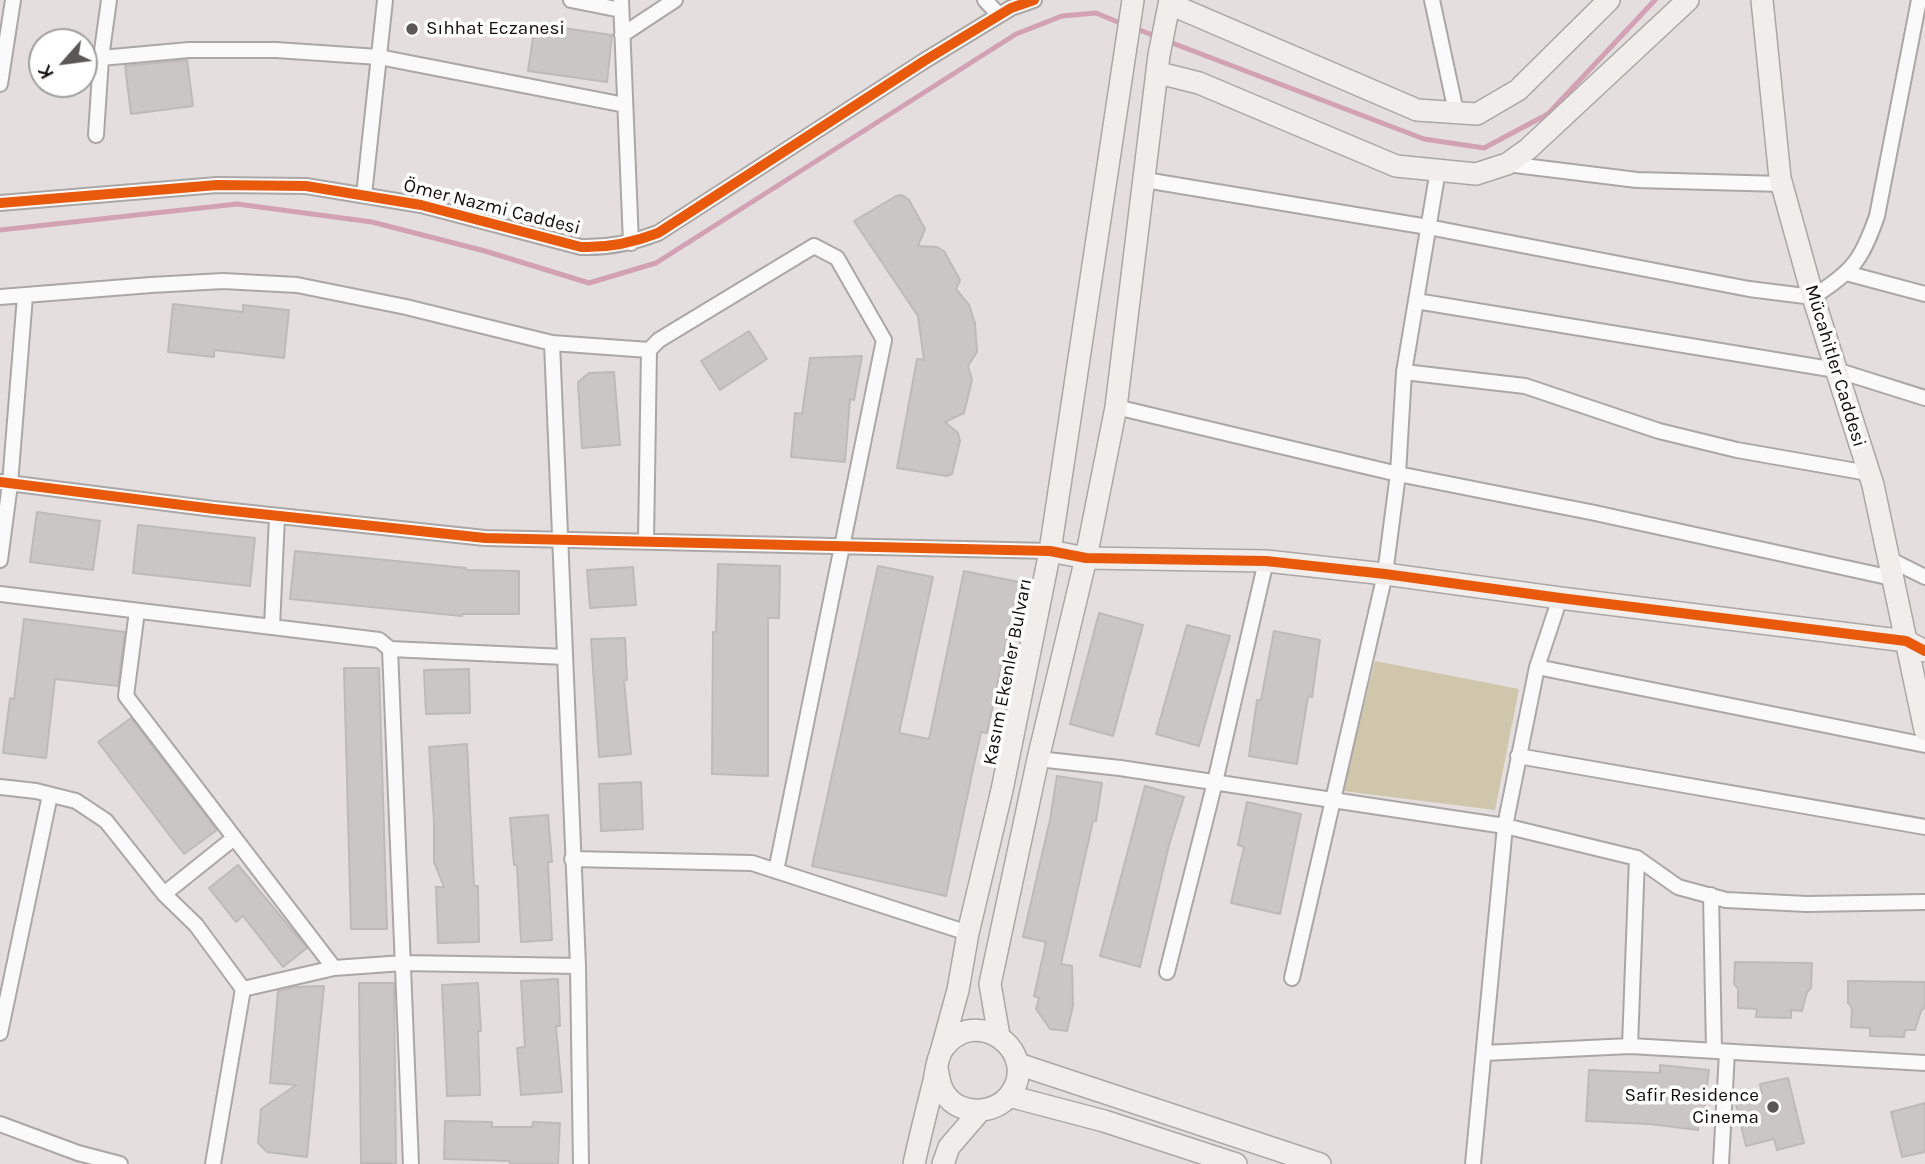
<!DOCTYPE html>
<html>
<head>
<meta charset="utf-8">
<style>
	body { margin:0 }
	#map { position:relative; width:1925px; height:1164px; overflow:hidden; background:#e4dfde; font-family:Karla,sans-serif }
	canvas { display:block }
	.north { position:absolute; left:28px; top:28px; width:70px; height:70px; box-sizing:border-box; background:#fff; border:2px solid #a09f9e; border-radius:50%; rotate:242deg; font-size:19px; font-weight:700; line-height:28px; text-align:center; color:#110e0c }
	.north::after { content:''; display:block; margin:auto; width:24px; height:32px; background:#5b5756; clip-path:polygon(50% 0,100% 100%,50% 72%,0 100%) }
</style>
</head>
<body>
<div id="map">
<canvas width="1925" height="1164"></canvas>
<div class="north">K</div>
</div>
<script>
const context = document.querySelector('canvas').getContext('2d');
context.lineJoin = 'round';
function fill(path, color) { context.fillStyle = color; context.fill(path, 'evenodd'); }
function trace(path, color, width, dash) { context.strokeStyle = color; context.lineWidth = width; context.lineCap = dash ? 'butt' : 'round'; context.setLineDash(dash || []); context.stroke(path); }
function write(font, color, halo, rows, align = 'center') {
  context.font = font + ' Karla,sans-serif'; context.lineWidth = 7; context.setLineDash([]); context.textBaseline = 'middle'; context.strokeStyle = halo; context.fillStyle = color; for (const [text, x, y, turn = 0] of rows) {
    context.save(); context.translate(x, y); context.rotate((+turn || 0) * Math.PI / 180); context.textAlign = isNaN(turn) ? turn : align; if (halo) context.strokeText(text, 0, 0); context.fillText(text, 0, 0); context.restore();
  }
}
fill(new Path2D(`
	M1375,661L1519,689L1495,810L1343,791Z`), '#cfc6ab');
trace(new Path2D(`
	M1134,28L1158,37
	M1167,41L1424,139L1484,148L1548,114L1655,0
	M0,230L237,204L372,222L485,251L589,283L656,263L1016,34L1062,16L1096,13L1125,25`), '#d2a1b3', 5);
const building = new Path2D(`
	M535,24L612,35L607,82L528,71Z
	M187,60L193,106L131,114L125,66Z
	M902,195L909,200L925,229L918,246L937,247L944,251L960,280L956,289L969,305L975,323L977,352L968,366L972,380L964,413L945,422L958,433L960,441L952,474L947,476L897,468L917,359L924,360L918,316L854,221L896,196Z
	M173,304L243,312V305L289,310L284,358L214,350V357L168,352Z
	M749,331L767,359L720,390L701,361Z
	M862,356L854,400L850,399L845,462L791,457L795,413L802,414L810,358Z
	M614,372L620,445L582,448L578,382L589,373Z
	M37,512L100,521L93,570L30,562Z
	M138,525L255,538L250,586L133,573Z
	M295,551L466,568V570L519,571V614H462V616L290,599Z
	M718,564L780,566L779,618H768V776L712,774L713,632H716Z
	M878,566L933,577L899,733L929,739L964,571L1019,582L987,733L981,732L946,896L812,866Z
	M633,567L636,605L590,608L587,570Z
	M1099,613L1143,625L1113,736L1070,724Z
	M24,619L125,632L118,686L55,679L46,758L3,753L10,698L14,699Z
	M1187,625L1230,636L1199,746L1156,734Z
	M1274,631L1320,640L1312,697L1308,696L1297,764L1249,756L1257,700H1261Z
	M625,638L627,680H624L631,754L599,757L591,639Z
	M344,668H379L387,929H351Z
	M469,669L470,713L426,714L424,670Z
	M131,718L217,830L184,854L98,742Z
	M467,744L474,886H478L479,942L438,943L436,887H444L434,862V822L429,747Z
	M1057,776L1102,783L1096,821H1093L1061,964L1072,966L1073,1006L1067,1031L1050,1029L1036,1009L1039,998L1034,996L1046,942L1023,937L1050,820Z
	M641,782L643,829L601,831L599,784Z
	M1145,786L1184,797L1169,845L1140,967L1100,956Z
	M1247,802L1301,814L1280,914L1231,903L1244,847L1238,845Z
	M548,815L552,862H548L552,940L521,942L517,865H514L510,818Z
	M238,865L307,948L283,967L243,916L236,922L209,888Z
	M1735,962L1812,963L1811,988L1807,992L1802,1011L1791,1010V1018L1756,1017L1757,1009L1738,1008V989L1734,984Z
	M558,979L560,1026H556L562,1092L521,1095L517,1048L525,1047L521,981Z
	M1848,981L1925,982V1007L1921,1011L1915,1030H1905L1904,1037L1870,1036V1028L1851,1027L1852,1008L1848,1003Z
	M359,983H394L396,1163H361Z
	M478,983L481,1031H478L480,1095L447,1096L442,985Z
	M324,986L307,1157L267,1152L258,1143L261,1109L296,1085L270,1083L278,991L295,987Z
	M1660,1065L1709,1070L1704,1110L1699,1113L1698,1130L1650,1124L1586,1121L1589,1070L1660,1073Z
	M1788,1078L1804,1143L1777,1150L1774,1139L1746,1146L1735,1100L1762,1093L1760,1084Z
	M1925,1103V1152L1902,1157L1891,1112Z
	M445,1121L492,1122V1127H532L533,1122L560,1123L558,1164H510V1161L444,1159Z`);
fill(building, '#cac6c6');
trace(building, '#bebaba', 2);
const street = new Path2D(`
	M571,0L621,10
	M621,0L631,243
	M985,0L999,15
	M1432,0L1456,112
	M622,35L675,0
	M101,58L189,50H276L379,57L625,105
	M0,84L13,0
	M96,135L101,58L109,0
	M1507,164L1637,180L1782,184
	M1145,180L1428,227L1749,289L1813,297C1853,270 1861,262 1877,216L1919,0
	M364,195L385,0
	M0,203L217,185L306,186L421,205L581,247C609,248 632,243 658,233L924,61L1011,8L1034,0
	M1846,273L1925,294
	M0,297L151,285L223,281L297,285L406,307L552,343L649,350
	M1416,301L1836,370L1925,398
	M552,343L578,966L581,1164
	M1404,372L1525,386L1659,431L1737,450L1868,473
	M1116,407L1398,474L1595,513L1892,578
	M0,482L214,509L485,538L1050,551
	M646,541L649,350L659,340L814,246L837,258L884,340L776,871
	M1889,559L1925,577
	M0,560L10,484L25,296
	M0,594L379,640L390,649L411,1164
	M137,611L126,696L334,968
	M272,627L277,516
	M390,649L565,657
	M1537,667L1925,745
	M1518,756L1925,827
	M1038,759L1120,768L1505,826L1637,858L1678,887L1726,900L1807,904L1925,902
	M0,787L36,791L76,801L106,821L164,894L196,925L243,989L213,1164
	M1637,858L1630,1046L1925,1063
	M572,859L752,863L968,933
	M164,894L234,838
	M1711,895L1714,1051
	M1167,972L1215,782L1266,561
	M1292,978L1385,574L1398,474L1404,372L1438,170
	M243,989L334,968L403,963L578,966
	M0,1033L50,795
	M1484,1053L1630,1046
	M0,1124L78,1153L120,1164
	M1473,1164L1505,826L1537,667L1560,598
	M1721,1164L1727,1052`);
const secondary = new Path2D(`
	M1762,0L1780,178L1813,297L1873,485L1925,730
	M1170,4L1417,110L1477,114L1518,90L1609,0
	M1159,73L1199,83L1396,166L1476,174L1507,164L1528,149L1688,0
	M1050,551L1086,558L1266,561L1385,574L1560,598L1906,641L1925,651
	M999,1036L990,984L1038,759L1086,558L1116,407L1159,55L1170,0
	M941,1052L958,990L968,933L1002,790L1050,551L1133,0
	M1018,1064L1320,1164
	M1009,1096L1104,1121L1236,1164
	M914,1164C920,1136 927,1109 934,1081C936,1071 937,1059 942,1050C975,1001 1043,1053 1009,1096C994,1114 963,1115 948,1098C940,1089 939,1079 937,1068
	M943,1164L949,1147L980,1111`);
trace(street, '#aba7a6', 18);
trace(secondary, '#aba7a6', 24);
trace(street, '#fbfafa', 14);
trace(secondary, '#f1edea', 21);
trace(new Path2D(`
	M0,203L217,185L306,186L421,205L581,247C609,248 632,243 658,233L924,61L1011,8L1034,0
	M0,482L214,509L485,538L1050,551L1086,558L1266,561L1385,574L1560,598L1906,641L1925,651`), '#e8590c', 10);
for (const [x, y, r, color] of [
	[412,29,7,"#5b5756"],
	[1773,1107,7,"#5b5756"]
]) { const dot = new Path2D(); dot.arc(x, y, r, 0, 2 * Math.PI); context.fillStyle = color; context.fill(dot); trace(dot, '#fff', 2.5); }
write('19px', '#110e0c', '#fff', [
	["Sıhhat Eczanesi",426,29],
	["Safir Residence",1759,1096,"right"],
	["Cinema",1759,1118,"right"]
], 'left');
write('19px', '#110e0c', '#fff', [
	["Ömer Nazmi Caddesi",492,207,14],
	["Mücahitler Caddesi",1835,366,73],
	["Kasım Ekenler Bulvarı",1008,672,-79]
]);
</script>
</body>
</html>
